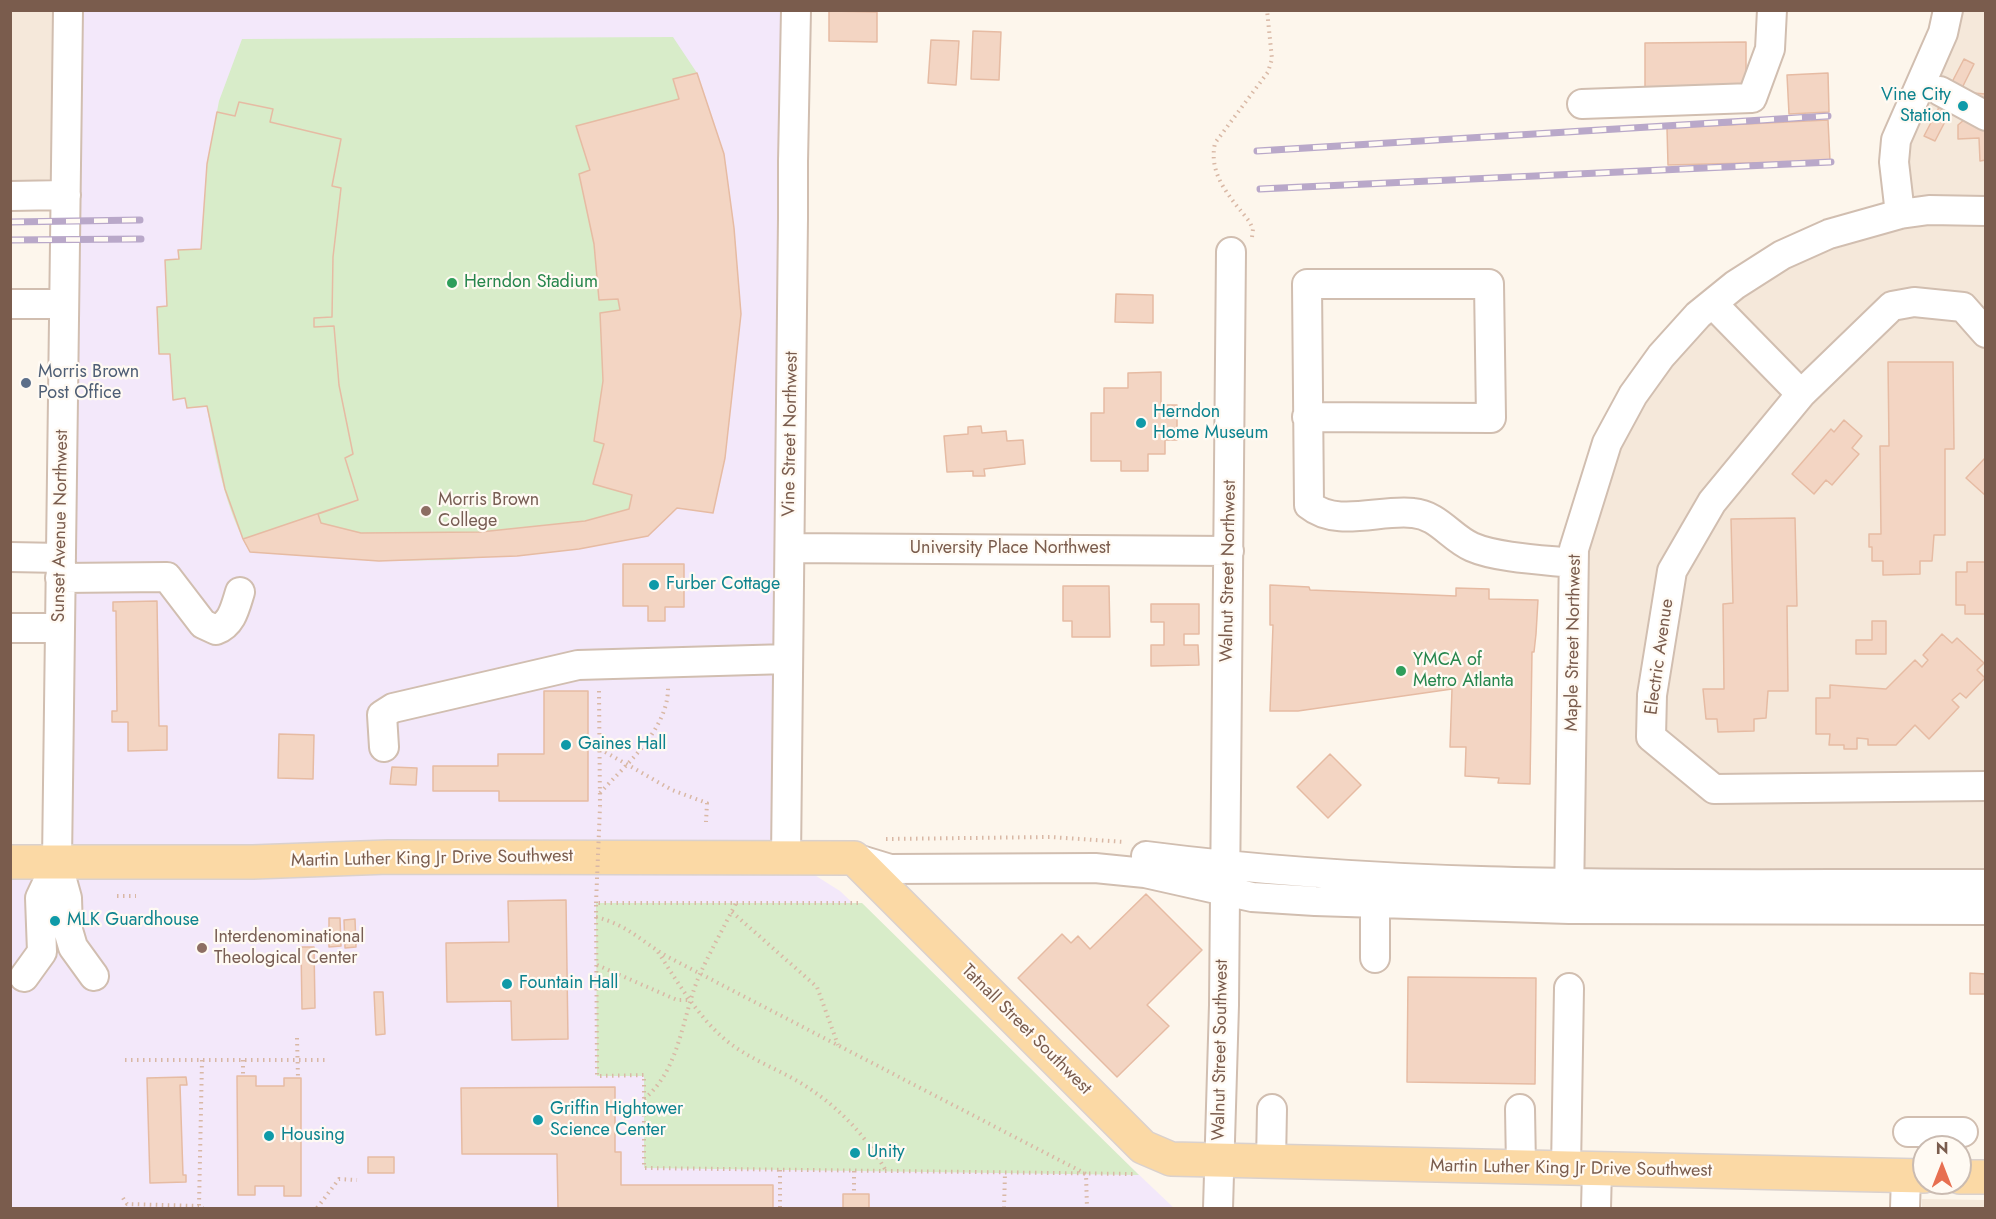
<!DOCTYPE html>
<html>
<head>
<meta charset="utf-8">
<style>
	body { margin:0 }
	#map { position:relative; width:1996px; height:1219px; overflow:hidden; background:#fdf6ec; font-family:Jost,sans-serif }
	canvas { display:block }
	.frame { position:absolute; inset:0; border:12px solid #7a5c4d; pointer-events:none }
	.north { position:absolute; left:1912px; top:1135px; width:60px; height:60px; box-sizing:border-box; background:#fffaf3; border:2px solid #cabbb1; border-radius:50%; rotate:0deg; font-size:16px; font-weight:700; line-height:24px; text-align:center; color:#7a5c4d }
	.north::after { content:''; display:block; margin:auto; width:21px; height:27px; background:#e76f51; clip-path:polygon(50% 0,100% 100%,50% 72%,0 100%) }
</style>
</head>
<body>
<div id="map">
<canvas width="1996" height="1219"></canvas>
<div class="frame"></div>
<div class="north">N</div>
</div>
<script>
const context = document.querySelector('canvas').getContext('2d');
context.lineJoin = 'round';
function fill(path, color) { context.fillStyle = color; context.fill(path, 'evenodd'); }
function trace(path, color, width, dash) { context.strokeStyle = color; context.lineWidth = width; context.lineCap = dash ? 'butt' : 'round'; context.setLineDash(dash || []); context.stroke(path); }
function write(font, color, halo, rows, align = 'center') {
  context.font = font + ' Jost,sans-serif'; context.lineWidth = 4.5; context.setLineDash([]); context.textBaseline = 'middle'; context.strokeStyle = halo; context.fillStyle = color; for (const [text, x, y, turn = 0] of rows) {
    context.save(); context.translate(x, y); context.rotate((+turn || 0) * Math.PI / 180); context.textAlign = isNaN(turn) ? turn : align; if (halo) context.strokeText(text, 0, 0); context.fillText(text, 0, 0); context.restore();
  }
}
fill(new Path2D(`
	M11,11H68L66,199L11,197Z
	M1954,11H1985V881L1568,886L1578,557L1620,426L1713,304L1748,279L1896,228L1904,150Z
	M1922,1199L1985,1200V1208H1922Z`), '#f5e8da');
fill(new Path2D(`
	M68,11H796L786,857L840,891L1174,1208H11L10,862H56Z`), '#f3e8fa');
fill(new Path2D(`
	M673,37L697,73L724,154L734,228L741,314L725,458L648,536L579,549L452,560L379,561L250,552C225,509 215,455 207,407L187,408L185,398L173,400L170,354H159L157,307L167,306L165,260L178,259V250L201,249L207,164L219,101L242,39Z
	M596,903H862L1139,1175L644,1168V1076H597Z`), '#d8ecc9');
const building = new Path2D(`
	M829,11L877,12V42L829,41Z
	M973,31L1001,32L999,80L971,79Z
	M931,40L959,41L956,85L928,83Z
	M1746,42V91H1645V43Z
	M1964,59L1974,64L1960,92L1986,94V160L1980,161L1979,138L1958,139V125L1965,119L1950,112L1935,141L1924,136Z
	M697,73L724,154L734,228L741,314L725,458L713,513L677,508L648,536L579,549L517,556L379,561L250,552L243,539L225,489L207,406L187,408L185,398L173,400L170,354H159L157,307L167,306L165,260L179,259L178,250L201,249L207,164L217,112L235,116L239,102L273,109L270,122L341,139L332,186L341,188L333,257L332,317L314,318V327L334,326L339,385L353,454L345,458L358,500L318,514L321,523L361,533L480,532L585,521L629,509L632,495L593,484L604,444L594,441L603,381L600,313L620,310L618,299L599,300L594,244L579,174L590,170L576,126L679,99L673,79Z
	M1828,73L1829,112L1789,114L1787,75Z
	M239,102L273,109L270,122L341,139L332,186L341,188L333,257L332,317L314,318V327L334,326L339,385L353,454L345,458L358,500L243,539L225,489L207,406L187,408L185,398L173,400L170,354H159L157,307L167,306L165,260L179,259L178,250L201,249L207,164L217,112L235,116Z
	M1828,120L1830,161L1668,165L1667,128Z
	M1116,294L1153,295V323L1115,322Z
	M1888,362H1953L1954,449H1945V535H1934L1932,561H1920V574L1883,575V561H1872V547H1869V534H1881L1880,446H1889Z
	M1161,372V405H1177V440H1165V454H1148V471H1121V461H1091V413H1104V388H1128V373Z
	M1844,420L1862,436L1852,448L1859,454L1832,485L1826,480L1814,494L1792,474L1831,429L1834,432Z
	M981,426L982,433L1006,431L1007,441L1023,440L1025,464L984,469L985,476H973V471L947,472L944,436L968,434V427Z
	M1986,457V496L1966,478Z
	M1795,518L1797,606H1787L1788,691H1768L1766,718L1754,719V731L1718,732L1717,719H1706L1703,689H1724L1723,604L1733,603L1731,519Z
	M1967,562H1986V614H1965V605H1956V572H1967Z
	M623,564H684V607H665V621H648V606H623Z
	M1270,585L1309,587L1310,590L1456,596V588L1489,589V599L1538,600L1536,634L1534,652H1532L1530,784L1498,783L1499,778L1465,776L1466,747H1450L1452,689L1298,711H1270L1273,625H1270Z
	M1063,586H1109L1110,637H1072V621H1063Z
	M157,601L159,726H167V750L128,751V722H112V711H117L116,611H113V602Z
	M1151,604H1199V634H1184V645H1198L1199,665L1151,666V645H1164V622H1151Z
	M1872,621H1886V654H1856V640H1872Z
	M1942,634L1952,643L1957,638L1984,663L1977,670L1985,678L1966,698L1960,693L1952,700L1959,707L1929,739L1915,725L1896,745H1868V739L1857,738V749H1844V745H1829L1830,734H1816V698H1830V685L1886,689L1915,660L1922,667L1928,660L1923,655Z
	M544,691H588V801H499V791H433V766H498V754H544Z
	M279,734L314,735L313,779L278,778Z
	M1330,754L1361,785L1328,818L1297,787Z
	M392,767L417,768L416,785L390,784Z
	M1146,894L1202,950L1147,1005L1169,1026L1117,1077L1018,978L1062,934L1071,943L1078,936L1090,949Z
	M566,900L568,1039L512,1040L511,1001L447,1002L446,943L509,942L508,901Z
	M329,918H340L341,946L329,947Z
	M355,919L356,947L345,948L344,920Z
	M301,947H314L315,1008L302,1009Z
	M1970,973L1986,974V1021L1985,994H1970Z
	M1408,977L1536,978L1535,1084L1407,1082Z
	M374,992H383L385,1034L376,1035Z
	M237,1076H256V1086H284V1078H301V1196H284V1186H255V1195H238Z
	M186,1077L187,1085H180L183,1175H186V1182L150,1183L147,1078Z
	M615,1087V1152H621V1185H773V1208H558L557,1154H462L461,1088Z
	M368,1157H394V1173H368Z
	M843,1194H869V1208H843Z`);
fill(building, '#f3d5c3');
trace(building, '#e6bba3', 1.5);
const minor = new Path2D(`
	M68,10L57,862L67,898L68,930L73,947L94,976
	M1940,91L1986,116
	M1582,104L1752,98L1770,49L1772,10
	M793,162L796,10
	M10,196L66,195
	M1900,214L1894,162L1896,140L1943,33L1948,10
	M10,304H64
	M1713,304L1801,394
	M1986,333L1963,307L1914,302L1892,306L1801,394L1712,502L1672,571L1652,695L1651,737L1714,789L1986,786
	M1307,417L1491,418L1489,284H1307L1309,505C1337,528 1380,509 1413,513C1438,515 1451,538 1472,547C1497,558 1545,560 1573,563
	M790,548L1229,551
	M10,557L61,558
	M60,578L167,577L203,624L216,630C232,624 235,608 240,592
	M10,628H60
	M384,747L382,715L393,708L578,665L788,659
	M1146,856C1424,892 1706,883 1986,884
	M786,858L793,218
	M854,858L890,869L1095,868L1145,873L1252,897L1315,901L1569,909L1986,910
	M1569,901L1574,549L1607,443L1633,395L1661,356L1698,315L1735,285L1782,255L1829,234L1900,214L1929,210L1986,211
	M1375,958V902
	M24,977L42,952L40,898L57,862
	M1520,1109L1521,1167
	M1908,1132H1963
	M1271,1162L1272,1109
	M1566,1169L1569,988
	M1218,1208L1224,1005L1231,252
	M1596,1208L1597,1169
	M1905,1208L1906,1176`);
const major = new Path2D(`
	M10,862H253L388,857L854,858L1143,1147L1171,1159L1924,1176
	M1960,1177H1986`);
trace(minor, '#d1beb0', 32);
trace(major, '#dad1cd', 36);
trace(new Path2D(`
	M1252,237L1253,229L1249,221C1230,197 1208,175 1215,143L1268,72L1272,59L1267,10
	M599,691L600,807
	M600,749L672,790L707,803L706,822
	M600,793C626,764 668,730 668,688
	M886,839L1050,837L1125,842
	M117,896H136
	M858,903H596L597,1076L644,1075V1168L1133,1174
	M732,912L817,987L838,1045
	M596,917C628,925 642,942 668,957L1086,1174L1087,1208
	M658,952C677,981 695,1012 721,1036C742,1055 768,1065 792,1078C832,1100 864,1132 886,1171
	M597,965L677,1000H689
	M297,1038L298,1078
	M125,1060H325
	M202,1060L199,1206L203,1208
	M243,1060V1076
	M644,1099C681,1069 682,1014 700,974C711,950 724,927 736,903
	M780,1170V1208
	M854,1171V1194
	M123,1198L127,1204L199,1206
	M317,1208L339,1179L357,1180
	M1004,1208L1005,1173`), '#d9b8a5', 4, [1.5, 4.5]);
trace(minor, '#fff', 28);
trace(major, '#fbd9a5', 33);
const rail = new Path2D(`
	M1257,151L1828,116
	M1260,189L1831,162
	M10,222L140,220
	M10,240L141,239`);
trace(rail, '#b9a8c9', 7);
trace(rail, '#fffaf3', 4.5, [14]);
const minorBridge = new Path2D(`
	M793,218V162`);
trace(minorBridge, '#d1beb0', 32, []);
trace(new Path2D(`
	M596,903L600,807`), '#d9b8a5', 4, [1.5, 4.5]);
trace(minorBridge, '#fff', 28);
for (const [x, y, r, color] of [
	[1963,106,6,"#0f9aa8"],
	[452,283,6,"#2e9e5b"],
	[26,383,6,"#5c6f8a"],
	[1141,423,6,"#0f9aa8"],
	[426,511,6,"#8d6e63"],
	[654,585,6,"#0f9aa8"],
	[1401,671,6,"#2e9e5b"],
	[566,745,6,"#0f9aa8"],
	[55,921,6,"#0f9aa8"],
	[202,948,6,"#8d6e63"],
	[507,984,6,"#0f9aa8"],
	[538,1120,6,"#0f9aa8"],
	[269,1136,6,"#0f9aa8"],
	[855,1153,6,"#0f9aa8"]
]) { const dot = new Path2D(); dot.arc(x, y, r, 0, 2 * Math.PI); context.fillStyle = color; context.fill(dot); trace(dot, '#fffaf3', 2); }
write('18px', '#0d838f', '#fffaf3', [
	["Vine City",1951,96,"right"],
	["Station",1951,117,"right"],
	["Herndon",1153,413],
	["Home Museum",1153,434],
	["Furber Cottage",666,585],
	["Gaines Hall",578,745],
	["MLK Guardhouse",67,921],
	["Fountain Hall",519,984],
	["Griffin Hightower",550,1110],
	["Science Center",550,1131],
	["Housing",281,1136],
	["Unity",867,1153]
], 'left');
write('18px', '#27864d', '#fffaf3', [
	["Herndon Stadium",464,283],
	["YMCA of",1413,661],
	["Metro Atlanta",1413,682]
], 'left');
write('18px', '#4e5e75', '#fffaf3', [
	["Morris Brown",38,373],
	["Post Office",38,394]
], 'left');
write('18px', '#7a5c4d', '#fffaf3', [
	["Vine Street Northwest",791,434,-89],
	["Sunset Avenue Northwest",61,526,-89],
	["University Place Northwest",1010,549],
	["Walnut Street Northwest",1229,571,-89],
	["Maple Street Northwest",1574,643,-89],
	["Electric Avenue",1660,657,-82],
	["Martin Luther King Jr Drive Southwest",432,859,-1],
	["Tatnall Street Southwest",1026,1030,45],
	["Walnut Street Southwest",1221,1050,-89],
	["Martin Luther King Jr Drive Southwest",1571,1169,1]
]);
write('18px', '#785e54', '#fffaf3', [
	["Morris Brown",438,501],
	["College",438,522],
	["Interdenominational",214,938],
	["Theological Center",214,959]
], 'left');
</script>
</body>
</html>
